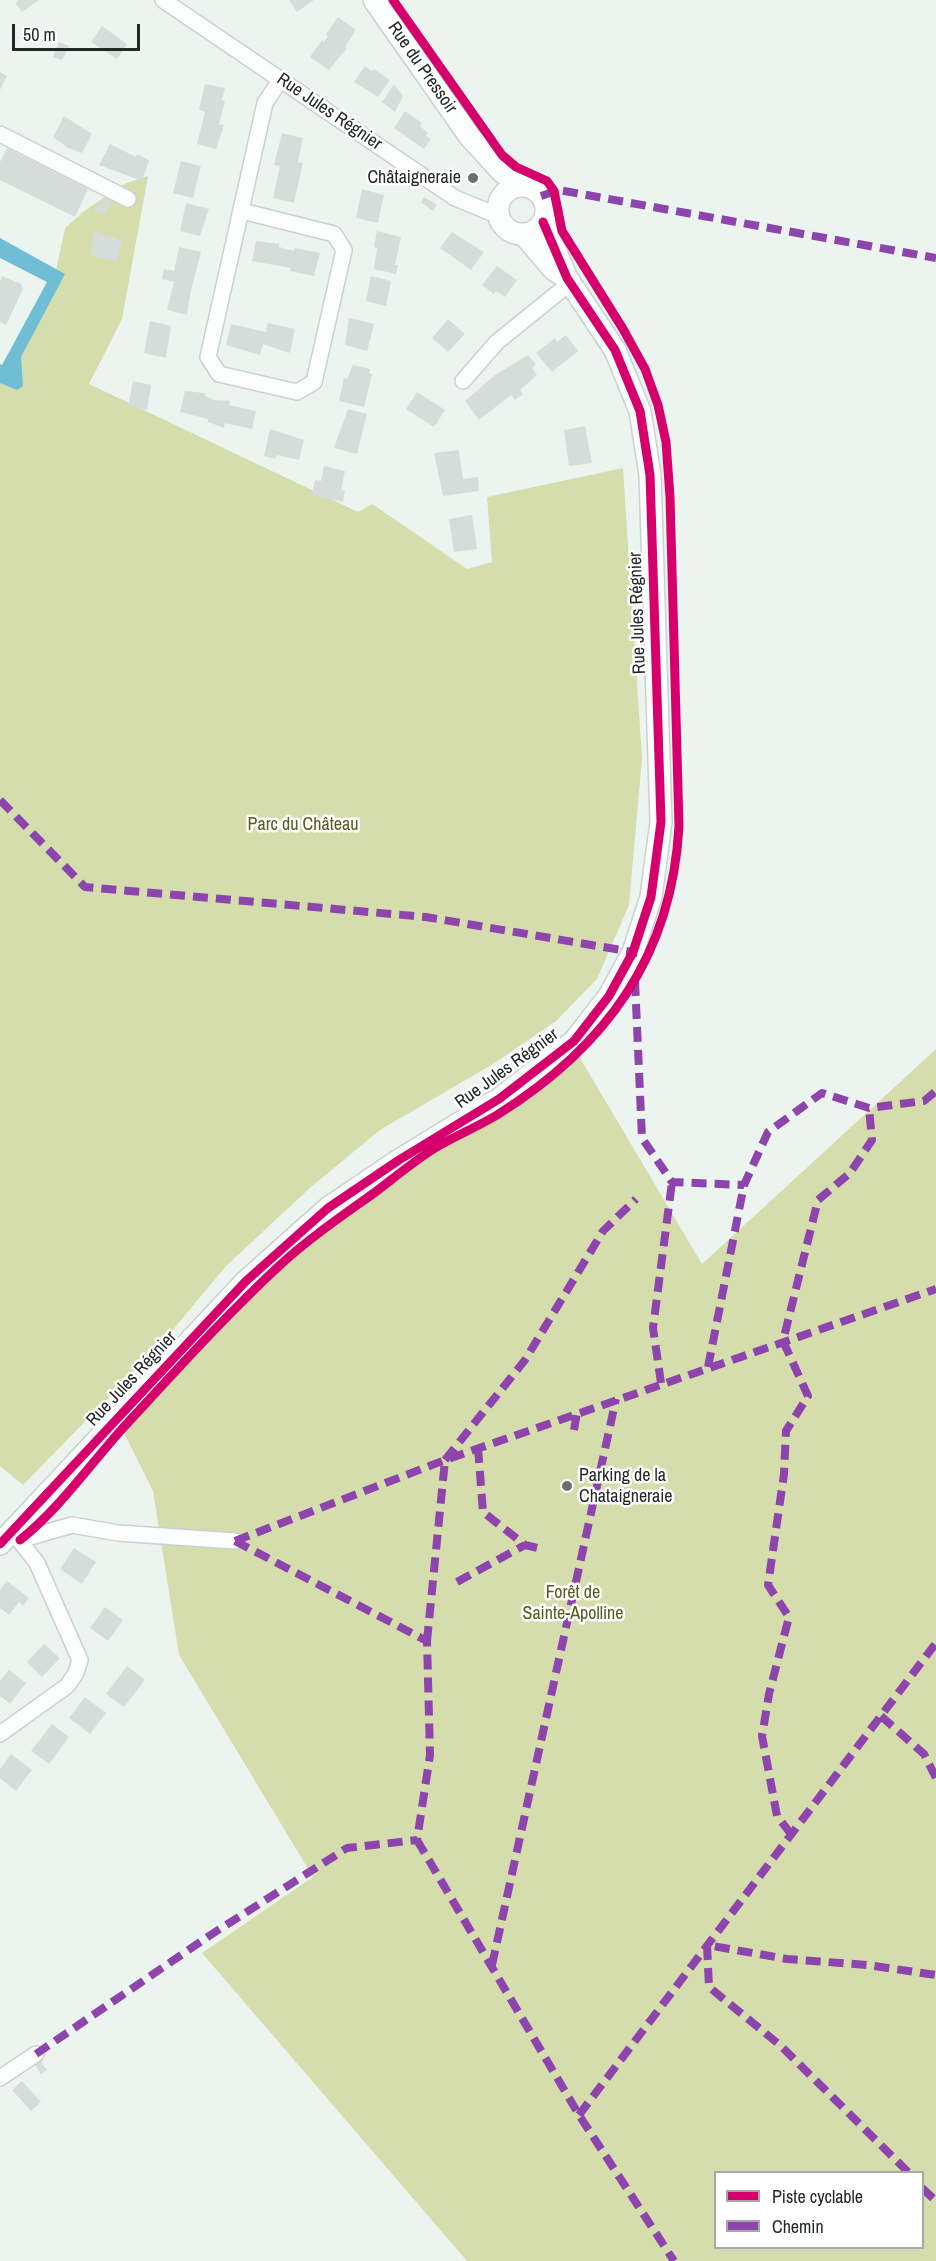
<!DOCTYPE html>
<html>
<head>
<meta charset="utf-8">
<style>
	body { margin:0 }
	#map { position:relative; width:936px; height:2261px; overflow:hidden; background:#ecf4f0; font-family:"Archivo Narrow",sans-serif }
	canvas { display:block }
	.legend { position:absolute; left:714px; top:2171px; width:210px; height:78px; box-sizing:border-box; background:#fff; border:2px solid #a7a9a8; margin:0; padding:8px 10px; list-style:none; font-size:18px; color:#232826 }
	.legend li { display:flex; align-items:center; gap:12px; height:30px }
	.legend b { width:30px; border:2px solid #a7a9a8 }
	.scale { position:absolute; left:12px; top:24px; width:128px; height:27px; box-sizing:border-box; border:3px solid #232826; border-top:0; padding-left:8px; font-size:18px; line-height:21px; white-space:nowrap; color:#232826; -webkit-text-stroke:4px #fff; paint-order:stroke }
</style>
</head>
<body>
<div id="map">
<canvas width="936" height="2261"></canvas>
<ul class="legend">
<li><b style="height:8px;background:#d6006c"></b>Piste cyclable</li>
<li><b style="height:8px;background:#8e44ad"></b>Chemin</li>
</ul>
<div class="scale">50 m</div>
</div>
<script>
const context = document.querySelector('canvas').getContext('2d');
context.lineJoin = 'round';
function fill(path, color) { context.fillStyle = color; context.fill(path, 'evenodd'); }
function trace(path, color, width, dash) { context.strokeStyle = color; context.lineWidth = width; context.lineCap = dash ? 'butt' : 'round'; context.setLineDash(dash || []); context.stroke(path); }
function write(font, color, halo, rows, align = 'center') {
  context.font = font + ' "Archivo Narrow",sans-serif'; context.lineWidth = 5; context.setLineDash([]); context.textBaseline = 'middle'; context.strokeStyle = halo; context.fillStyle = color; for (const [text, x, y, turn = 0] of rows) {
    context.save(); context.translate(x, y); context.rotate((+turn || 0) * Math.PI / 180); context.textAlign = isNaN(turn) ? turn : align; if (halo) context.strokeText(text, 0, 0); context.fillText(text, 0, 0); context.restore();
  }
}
fill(new Path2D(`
	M148,176L122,319L89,384L358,512L372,504L467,569L492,562L487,497L623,468L642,758L629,905L597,979L556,1021L493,1064L380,1130L311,1187L226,1266L161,1344L23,1485L0,1466V377L54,279L65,228L83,212L124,184Z
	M567,1036L702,1264L936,1049V2261H467L202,1953L313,1877L179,1655L153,1491L124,1433L273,1262ZM716,2172H922V2248H716Z`), '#d5ddac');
fill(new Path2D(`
	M0,238L65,274L21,357L23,386L17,390L0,383V364L2,365L47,282L0,258Z`), '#6fbed6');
fill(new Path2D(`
	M19,0H39L22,12L15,3Z
	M289,0H314L297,12Z
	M338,17L356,30L345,47L347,48L329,70L310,57L322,40L324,42L328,36L326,34Z
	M102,26L127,44L117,59L91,42Z
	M59,42L69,46L62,60L53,57Z
	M365,66L372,71L374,69L390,80L378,97L354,82Z
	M0,72L7,76L0,90Z
	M205,84L225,88L222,100L225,101L219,124L224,125L216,149L197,144L205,112L199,110Z
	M394,84L403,96L395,112L382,102Z
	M405,111L422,123L420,126L428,133L426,136L431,139L424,149L394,128Z
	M64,116L92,134L82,153L68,148L53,137Z
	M282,133L303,138L298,162L303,163L294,203L273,198L280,166L274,165Z
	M110,144L136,157L137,154L149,160L142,181L99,165Z
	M7,148L88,189L75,217L0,180V162Z
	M181,161L201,166L193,198L173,193Z
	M362,189L384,195L378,223L356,218Z
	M424,197L437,205L433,211L421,202Z
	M106,198L112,201L105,214L94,211L98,203L102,205Z
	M186,203L209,209L200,236L180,231Z
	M95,231L122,241L117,262L90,255Z
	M377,231L401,237L395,265H398L396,274L374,269L377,248L374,247Z
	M452,232L484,252L471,270L440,248Z
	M256,241L279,244V247L294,251L295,248L320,253L314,276L290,271L291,268L252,261Z
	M179,247L201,252L190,294L187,315L167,310L174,282L162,279L164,269L174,271Z
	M497,266L517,280L505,297L496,291L494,294L482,285Z
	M2,276L21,284L23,289L6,325L0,322V282Z
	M371,276L391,281L386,306L366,301Z
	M349,318L374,324L367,351L345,345Z
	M448,319L465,334L448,352L432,338Z
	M150,321L171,326L166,358L144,353Z
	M268,323L295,329L290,353L263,344L260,355L226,345L231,324L266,332Z
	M566,335L578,351L552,372L536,353L555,338L557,342Z
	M528,355L536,364L532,368L537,375L520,390L523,394L515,400L511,395L479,420L465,401L495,375Z
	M353,365L370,369L369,373L372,374L364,407L339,401L344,378L347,379Z
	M133,381L151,385L147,410L128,405Z
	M185,391L205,393V396L214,400L230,401L229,405L256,411L252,429L225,423L224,428L208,422V419L180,412Z
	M417,392L445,410L434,427L406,409Z
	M348,409L367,414L357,454L334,448Z
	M585,426L592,463L569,466L564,430Z
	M270,429L304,440L299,460L277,455L275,459L264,456Z
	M459,450L463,479L478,477L479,491L443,496L434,453Z
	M324,466L345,471L341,490L345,491L343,502L312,495L315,480L321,481Z
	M472,515L477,549L454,552L449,519Z
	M74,1548L96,1562L82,1584L60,1569Z
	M7,1581L29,1598L23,1606L19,1602L9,1615L0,1608V1590Z
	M105,1607L123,1620L108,1641L90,1628Z
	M44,1644L60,1658L42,1677L27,1662Z
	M127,1666L145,1680L124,1707L106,1694Z
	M9,1670L26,1683L10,1704L0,1696V1681Z
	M85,1697L106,1713L90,1734L69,1718Z
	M52,1724L69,1737L49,1764L31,1751Z
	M11,1754L32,1770L16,1791L0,1778V1769Z
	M40,2060L47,2070L41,2074L34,2063Z
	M22,2081L41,2102L31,2111L12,2090Z`), '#d6dcda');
const street = new Path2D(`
	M163,0L455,198L499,216
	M0,134L128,199
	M242,211L334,234L344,250L314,382L297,392L219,374L208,357L265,103L281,79
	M463,381L497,342L570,283
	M20,1540L72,1525L118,1533L235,1541
	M0,1734L67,1686L76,1673L80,1660L37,1563L12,1531
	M0,2078L36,2054`);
const secondary = new Path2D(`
	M374,0L470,137L502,172L522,186
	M498 210a24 24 0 1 1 48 0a24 24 0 1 1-48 0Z
	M523,234L553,269L562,275
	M0,1544L246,1281L328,1208L399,1160L499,1099L574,1041L609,996L633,952L651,897L661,822L650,475L640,411L615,350L567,278L543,222`);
trace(street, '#cad1ce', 18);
trace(secondary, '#cad1ce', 24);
trace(street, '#fcfdfd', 15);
trace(secondary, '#fcfdfd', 21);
trace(new Path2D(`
	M541,196L559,190L936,258
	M0,800L85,887L426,917L633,952V957
	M635,981L642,1138L672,1182L744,1185
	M708,1367L744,1185L768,1132L822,1093L869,1108L924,1101L936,1091
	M661,1383L653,1328L672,1182
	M574,1430L577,1413
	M478,1448L483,1512L525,1545L538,1548
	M445,1460L525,1360L603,1231L636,1199
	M235,1541L445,1460L936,1289
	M235,1541L427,1641L430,1755L417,1840
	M457,1582L525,1545
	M427,1641L445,1460
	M881,1716L924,1754L936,1778
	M791,1834L777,1816L762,1736L769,1694L789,1617L768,1585L784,1474L786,1431L808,1396L783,1341L818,1200L850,1173L872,1140L869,1108
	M417,1840L579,2115L674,2261
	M492,1965L616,1399
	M36,2054L209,1936L347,1848L417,1840
	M579,2115L936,1643
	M908,2172L781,2046L709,1987L707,1945L787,1959L867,1965L936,1975
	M922,2188L936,2201`), '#8e44ad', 8, [15, 8]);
trace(new Path2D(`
	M20,1540C59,1509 89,1466 122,1429C173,1374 224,1317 279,1266C308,1239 342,1216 374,1193C394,1178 414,1161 435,1148C455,1136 477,1127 497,1115C606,1047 672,956 679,826L670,497L666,442L658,405L645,369L623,329L562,231L554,191L547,181L516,167L502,155L393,0
	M0,1544L246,1281L328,1208L399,1160L499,1099L574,1041L609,996L633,952L651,897L661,822L650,475L640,411L615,350L567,278L543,222`), '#d6006c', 9);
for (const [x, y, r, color] of [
	[473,178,6,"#696f6d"],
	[567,1486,6,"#696f6d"]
]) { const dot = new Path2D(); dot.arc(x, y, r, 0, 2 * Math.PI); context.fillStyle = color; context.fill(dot); trace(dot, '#fff', 2); }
write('18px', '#232826', '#fff', [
	["Rue du Pressoir",422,68,55],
	["Rue Jules Régnier",329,112,34],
	["Rue Jules Régnier",638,613,-92],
	["Rue Jules Régnier",507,1069,-36],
	["Rue Jules Régnier",132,1379,-47]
]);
write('18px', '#232826', '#fff', [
	["Châtaigneraie",461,178],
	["Parking de la",579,1476,"left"],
	["Chataigneraie",579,1497,"left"]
], 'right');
write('18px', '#575b1d', '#fff', [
	["Parc du Château",303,825],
	["Forêt de",573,1593],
	["Sainte-Apolline",573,1614]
]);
</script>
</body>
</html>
